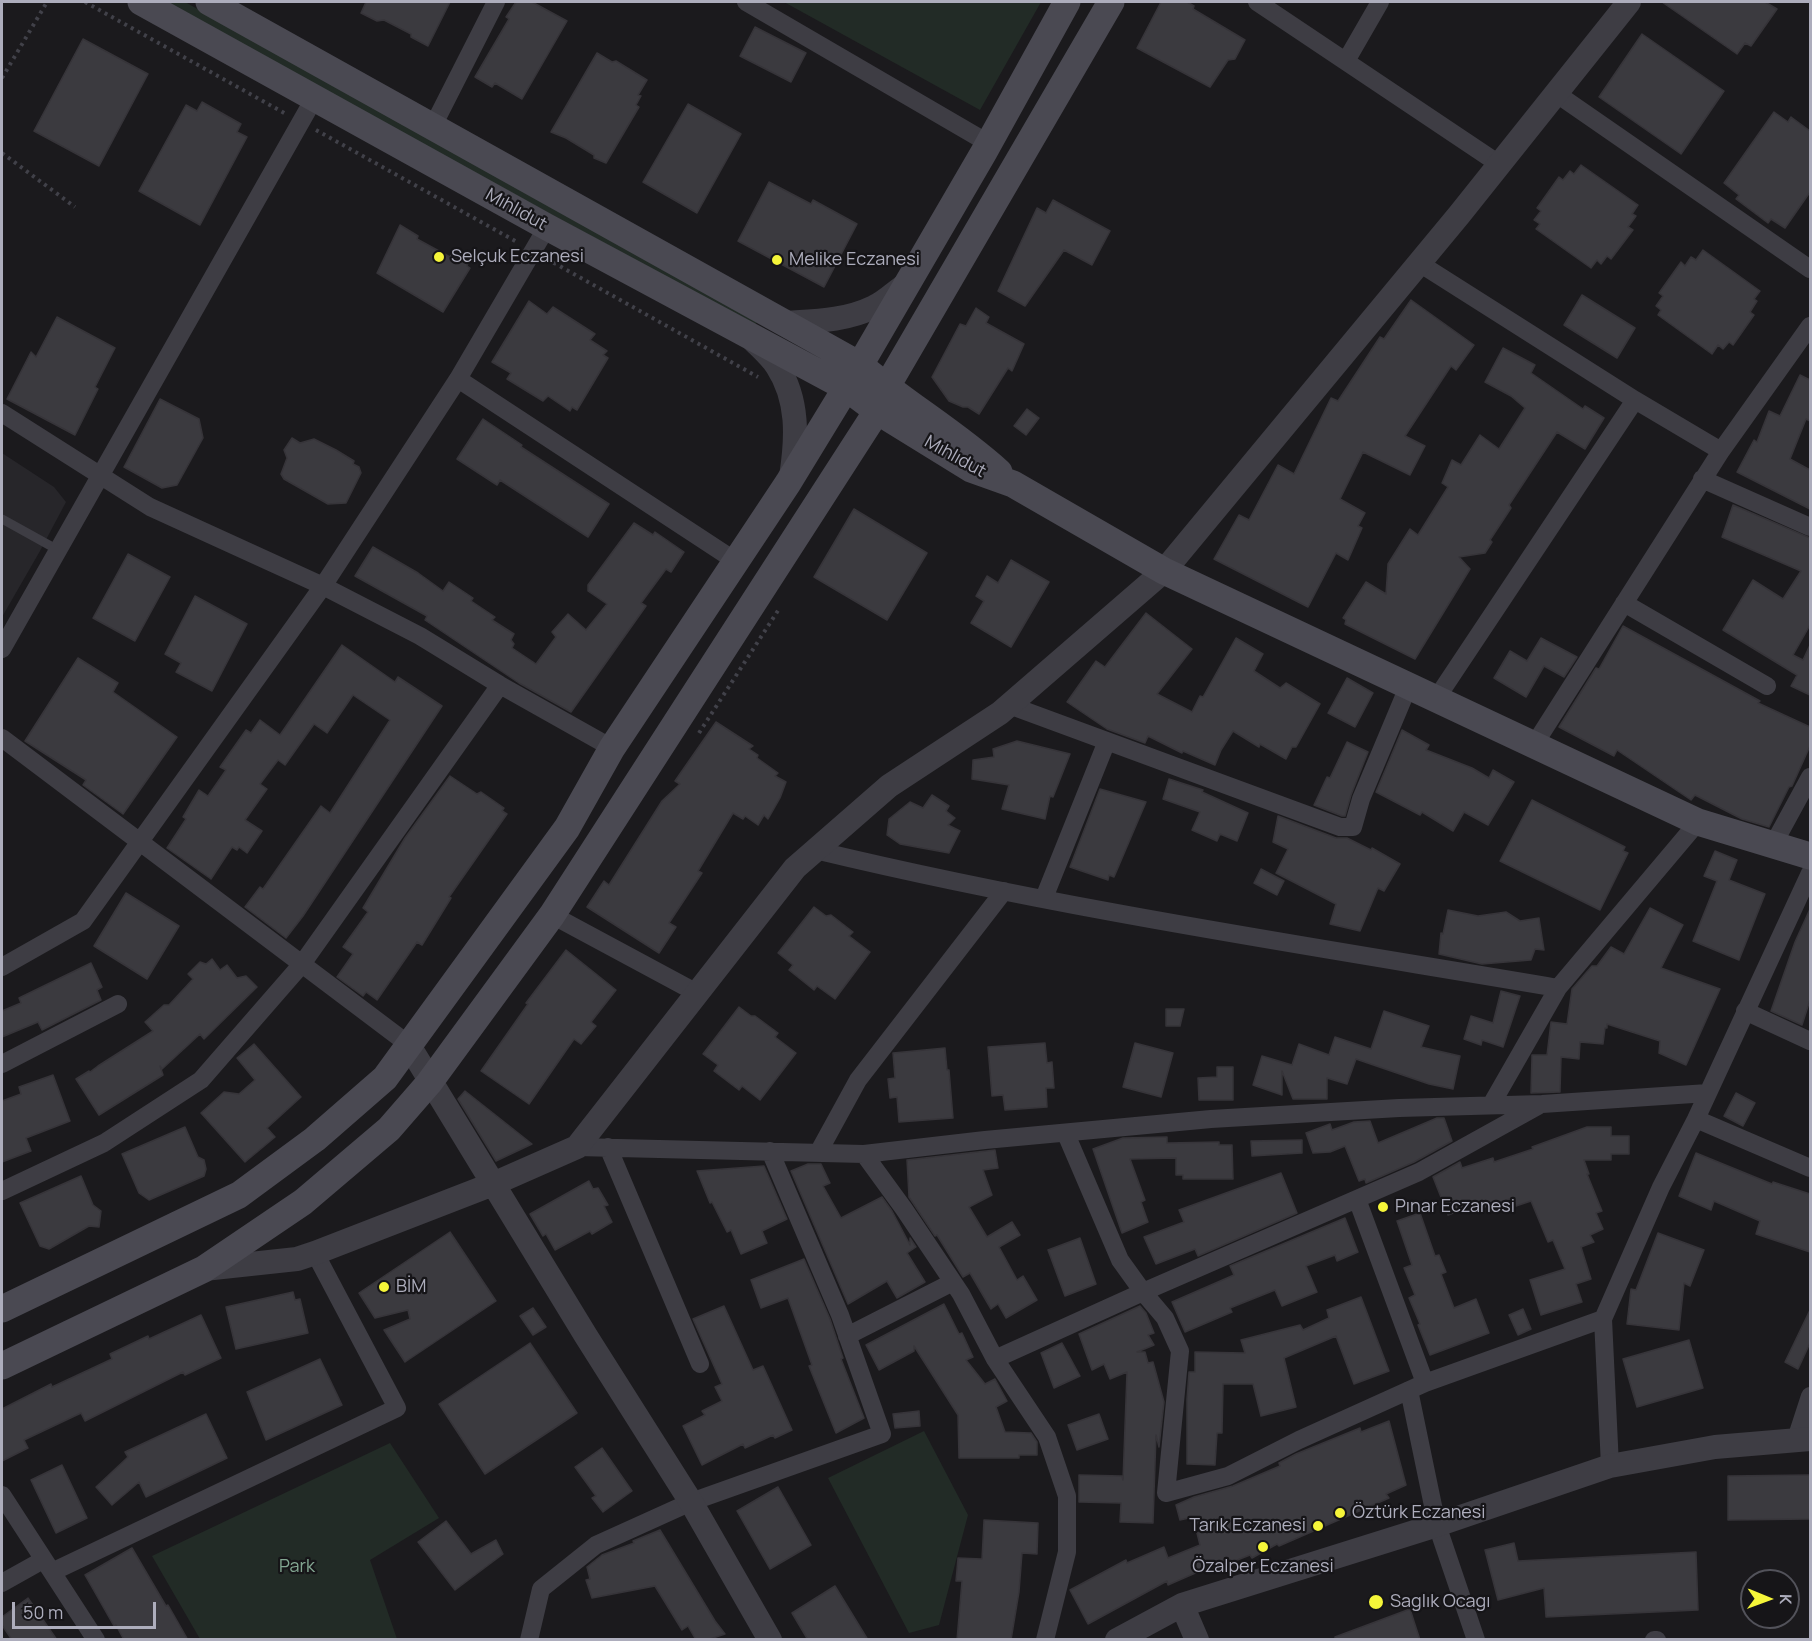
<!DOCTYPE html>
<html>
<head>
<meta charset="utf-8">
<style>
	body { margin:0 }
	#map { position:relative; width:1812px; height:1641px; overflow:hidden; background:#1b1a1d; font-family:Manrope,sans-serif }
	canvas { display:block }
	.frame { position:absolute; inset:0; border:3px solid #adadbc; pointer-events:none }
	.north { position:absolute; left:1740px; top:1569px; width:60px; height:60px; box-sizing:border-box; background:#161518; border:2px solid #52525a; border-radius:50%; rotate:91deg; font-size:16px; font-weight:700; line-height:24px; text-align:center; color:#adadbc }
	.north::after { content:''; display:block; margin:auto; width:21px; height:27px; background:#f5f539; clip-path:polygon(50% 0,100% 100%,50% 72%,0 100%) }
	.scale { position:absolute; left:12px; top:1602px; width:144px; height:27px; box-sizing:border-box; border:3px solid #adadbc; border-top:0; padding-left:8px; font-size:18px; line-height:21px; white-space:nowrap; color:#adadbc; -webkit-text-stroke:4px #161518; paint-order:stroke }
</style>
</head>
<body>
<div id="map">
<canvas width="1812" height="1641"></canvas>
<div class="frame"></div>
<div class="north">K</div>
<div class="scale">50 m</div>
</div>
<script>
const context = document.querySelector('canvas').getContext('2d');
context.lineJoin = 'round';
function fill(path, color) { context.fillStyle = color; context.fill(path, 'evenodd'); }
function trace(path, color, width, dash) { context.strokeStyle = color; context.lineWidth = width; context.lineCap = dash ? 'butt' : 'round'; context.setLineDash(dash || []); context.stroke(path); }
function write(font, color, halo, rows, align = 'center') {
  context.font = font + ' Manrope,sans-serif'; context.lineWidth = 4.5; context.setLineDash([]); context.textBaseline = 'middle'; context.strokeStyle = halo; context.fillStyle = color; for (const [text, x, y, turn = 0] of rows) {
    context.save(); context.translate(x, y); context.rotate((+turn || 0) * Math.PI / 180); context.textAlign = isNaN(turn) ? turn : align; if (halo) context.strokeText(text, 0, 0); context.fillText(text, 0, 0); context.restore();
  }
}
fill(new Path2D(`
	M2,453L54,487L66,502L40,551L2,617Z`), '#27262a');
fill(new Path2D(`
	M163,2H185L759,321L754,325Z
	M784,2H1041L980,110Z
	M924,1431L968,1515L939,1625L909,1633L828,1478Z
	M390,1443L439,1518L370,1560L397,1639H200L152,1556Z`), '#222b26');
const building = new Path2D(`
	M366,2H450L428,46L411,37V34L384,20L377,21L361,13Z
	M516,2H532L567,21L522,99L495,83L492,87L475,77L509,19L506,17Z
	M1161,2H1187L1194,6L1193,9L1245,40L1235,59L1228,60L1210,87L1137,48Z
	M1662,2H1765L1777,9L1751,46L1745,43L1737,54Z
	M755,27L806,53L791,82L740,56Z
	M1642,34L1724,91L1681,154L1599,97Z
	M83,39L148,74L99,166L34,131Z
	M597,53L612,62L616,61L647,80L638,95L641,96L636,105L639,107L606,163L594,158V155L566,138L551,132Z
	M202,102L241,124L237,132L247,137L200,225L139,191L186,105L197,111Z
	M688,104L741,134L697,213L643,182Z
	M1774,112L1788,122L1791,117L1810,131V192L1785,228L1771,219L1768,223L1736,199L1739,195L1724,183Z
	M1581,165L1638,205L1632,214L1636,216L1628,227L1633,230L1611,259L1607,256L1601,264L1597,260L1591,268L1536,229L1540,224L1534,220L1541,211L1537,208L1559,177L1563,180L1570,171L1574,174Z
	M769,182L811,204L813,200L857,224L824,287L738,241Z
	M1053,200L1110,231L1092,265L1064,250L1025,306L998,291L1037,208L1046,213Z
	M400,225L418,236L417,239L450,257L452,253L468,263L467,266L470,268L443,312L377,273Z
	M1703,250L1760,291L1754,299L1757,301L1750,312L1754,315L1733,345L1729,342L1723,349L1718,345L1712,354L1658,315L1661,310L1656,306L1663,296L1659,293L1681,262L1685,266L1691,257L1696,260Z
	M1582,295L1635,328L1617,358L1564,325Z
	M1411,300L1474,345L1456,370L1451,366L1405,436L1425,446L1410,475L1363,452L1340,499L1365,513L1358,526L1362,528L1348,560L1336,553L1308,607L1214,559L1239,515L1249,520L1278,465L1294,474L1331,398L1338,401L1380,337L1384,339Z
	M529,301L547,314L553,307L595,334L590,340L607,351L603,355L608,358L577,410L572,407L570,411L548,396L543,401L507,379L511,373L492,362Z
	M976,308L989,317L986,323L1024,344L1012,371L1008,368L979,414L968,407H963L949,401L932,377L960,324L966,326Z
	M57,317L115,348L95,387L98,389L75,435L7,399L31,352L36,357Z
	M1503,348L1535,365L1531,373L1583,409L1585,406L1604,418L1585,449L1557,432L1509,505L1511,508L1490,540L1492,542L1485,553L1459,557L1470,569L1415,659L1345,624L1346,620L1343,618L1366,582L1386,594L1388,564L1410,529L1418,535L1448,487L1442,483L1452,460L1461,465L1480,435L1499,449L1525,408L1511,396L1485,382Z
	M1800,375L1810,380V421L1806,419L1790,459L1810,470V509L1737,472L1754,440L1757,442L1769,411L1780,416Z
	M160,399L199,419L203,438L177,485L162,488L124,467Z
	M1027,409L1039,418L1026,435L1014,426Z
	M483,419L522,445L521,447L609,504L588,537L500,480L497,485L457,459Z
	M292,438L300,443L314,439L336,450L354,461L353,464L359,467L361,473L346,503L328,504L284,479L281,474L287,458L284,450Z
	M1733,505L1810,538V625L1793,655L1803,660L1810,645V695L1791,686L1797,675L1723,630L1753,580L1783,599L1801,571L1722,537Z
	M854,509L927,553L887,620L814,577Z
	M634,523L653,535L655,532L684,552L671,572L666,569L641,603L646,606L571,712L519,683L425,620L427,616L355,576L373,547L418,573L443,591L449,582L473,598L471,601L495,617L492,620L514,634L511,640L514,644L512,648L536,664L556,637L552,632L568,614L586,630L607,604L588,591V585Z
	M128,554L170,577L135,641L93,618Z
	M1011,560L1049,582L1011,647L971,623L984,601L976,596L987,576L998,583Z
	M195,596L247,624L212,691L176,672L181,663L165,654Z
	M1146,613L1192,649L1157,694L1192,712L1200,696L1203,697L1236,638L1263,654L1254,671L1280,688L1286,683L1320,704L1296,747H1292L1286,759L1260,744L1259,747L1233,731L1221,750L1215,765L1183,751L1182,753L1148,736L1145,743L1107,729L1067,702L1096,661L1105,667Z
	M1623,626L1760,701L1758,703L1810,727V746L1792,786L1789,787L1769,827L1742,819L1695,795L1691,800L1617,750L1614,756L1559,727L1596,668L1599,669Z
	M1541,638L1577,657L1564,677L1544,666L1526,697L1494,678L1510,651L1527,661Z
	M342,645L395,682L398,677L442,706L303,916L286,938L245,907L260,887L263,889L321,806L330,813L390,720L353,695L327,733L314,724L285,765L278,760L260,784L267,789L245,820L262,831L247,853L239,847L237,850L232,847L211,879L167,848L186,819L183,817L199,790L208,796L226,770L220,767L246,730L251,733L260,720L280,735Z
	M78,658L118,683L113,692L177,737L123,814L83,785L86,780L25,741Z
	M1347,678L1373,693L1355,727L1328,713Z
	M716,722L753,746L749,749L758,755L757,758L778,773L775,776L786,782L780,798L768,819L764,815L758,825L745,816L743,819L733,813L698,871L702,873L669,923L676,927L659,953L587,907L604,881L609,885L662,801L680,784L675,781Z
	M1402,730L1429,745L1426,750L1472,768L1489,778L1493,770L1514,782L1488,825L1464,812L1453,831L1422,812L1420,815L1376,792Z
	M1017,741L1070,754L1053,797L1050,796L1045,819L1002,809L1009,785L972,779L973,760L994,757L993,749Z
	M1347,742L1368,752L1351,795L1345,816H1342L1314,805L1327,777L1330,778Z
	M450,776L477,794L481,792L504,808L502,811L507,814L449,897L451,898L422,945L417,942L377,1000L366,992L363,996L337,977L353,954L343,947L368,912L363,908L405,838Z
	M1169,779L1203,790L1202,792L1248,813L1237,841L1220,834L1217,841L1192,830L1200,812L1163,799Z
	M1100,789L1146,802L1114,877L1109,875L1108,880L1070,867Z
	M932,795L949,806L946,811L955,818L948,825L960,831L949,853L900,844L887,835L889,819L910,802L923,808Z
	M1532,800L1625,847L1623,851L1628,853L1600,910L1500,861Z
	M1278,816L1336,838H1347L1371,850L1372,848L1400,864L1384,891L1378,888L1360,931L1330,924L1336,904L1276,873L1288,849L1273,842Z
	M1715,851L1737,860L1729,880L1765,894L1739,960L1693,941L1717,881L1704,876Z
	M1261,869L1284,881L1277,895L1254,883Z
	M126,893L179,926L147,979L94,946Z
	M814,907L826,916L831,915L853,932L849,936L870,952L835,999L817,986L814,990L789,970L793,965L778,953Z
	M1650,908L1683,925L1661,968L1720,989L1686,1065L1659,1053L1660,1041L1607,1024V1028H1605L1603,1044L1580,1042L1579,1059L1561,1057L1560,1092L1531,1093L1532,1055H1547L1551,1022L1567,1024L1572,989L1592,966H1597L1611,947L1624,954Z
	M1810,909V1000L1802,1025L1771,1011L1795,942Z
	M1448,910L1478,916L1506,912L1520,921L1539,918L1544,950L1535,949L1531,960L1482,964L1439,954L1441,933L1443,934Z
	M566,950L616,990L591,1022L596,1026L581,1044L574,1039L529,1104L481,1071L528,1004L526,1003Z
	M212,959L220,970L227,965L237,978L246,976L257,987L204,1039L200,1034L162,1069L160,1066L163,1075L99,1115L76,1079L89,1071L90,1072L98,1066L153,1031L145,1022L164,1005H169L193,979L188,974L200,962L206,964Z
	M91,963L102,987L97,990L101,1000L42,1030L38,1022L2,1037V1011L21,1003L19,998Z
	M1501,991L1520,996L1503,1047L1482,1040L1481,1045L1464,1039L1471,1016L1493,1023Z
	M739,1007L751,1016H755L778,1033L775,1037L796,1053L760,1100L742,1086L739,1090L714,1071L718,1065L703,1054Z
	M1166,1009H1184L1180,1026H1166Z
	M1384,1011L1429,1026L1421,1047L1460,1056L1453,1089L1429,1084L1356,1059L1347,1084L1327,1078V1099H1293L1282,1071V1095L1253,1085L1262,1056L1292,1065L1299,1044L1329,1055L1335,1037L1371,1049Z
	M1045,1043L1047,1063L1052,1062L1054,1088H1046L1047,1107L1005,1110L1003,1095L992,1096L988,1047Z
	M1135,1043L1173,1053L1161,1097L1123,1087Z
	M254,1044L301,1097L267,1128L275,1137L245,1162L201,1113L224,1092L239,1094L255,1080L237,1058Z
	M945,1048L947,1070H949L953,1118L899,1122L897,1097L890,1098L888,1079L895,1078L893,1053Z
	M1217,1067H1233V1100H1199L1198,1078L1217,1077Z
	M53,1075L70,1121L26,1138L31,1151L2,1162V1101L21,1094L19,1087Z
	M465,1091L532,1144L496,1161L458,1099Z
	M1736,1093L1755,1103L1743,1126L1724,1116Z
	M1437,1118H1444L1452,1141L1414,1162L1366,1183L1365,1179L1359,1181L1345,1146L1330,1152L1313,1153L1306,1133L1330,1124L1332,1130L1354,1122L1370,1121L1378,1143Z
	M185,1127L198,1157L204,1160L206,1169L204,1176L149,1200L139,1193L122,1154Z
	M1587,1127H1611V1136H1629V1154H1611V1160H1584L1589,1174H1587L1602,1211L1596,1213L1603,1229L1590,1235L1594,1242L1581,1247L1591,1279L1576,1284L1582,1302L1541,1315L1530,1280L1565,1269L1553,1240L1548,1242L1531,1201L1516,1206L1510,1199L1481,1208L1479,1203L1448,1215L1433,1177L1460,1162L1462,1168L1493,1158L1494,1162L1533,1149L1532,1147Z
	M1167,1137V1143L1219,1142V1145H1232L1233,1179H1183V1175H1176V1158L1130,1159L1145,1200L1141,1202L1148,1222L1122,1233L1093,1149L1123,1138Z
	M1302,1140V1153L1252,1156L1251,1141Z
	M995,1150L998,1168L983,1170L992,1195L969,1207L987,1237L1012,1222L1020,1235L999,1247L1017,1280L1023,1276L1037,1300L1006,1318L998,1304L991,1309L970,1273L963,1277L937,1235L935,1236L909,1197L907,1160Z
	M1696,1153L1772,1184L1773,1182L1810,1194V1252L1756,1234L1760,1221L1714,1201L1711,1210L1679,1196Z
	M808,1164H821L830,1183L823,1186L841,1218L882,1197L892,1211L910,1245V1238L916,1247L907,1253L925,1282L897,1298L887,1281L848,1304L791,1171Z
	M764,1166L787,1219L762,1231L767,1243L741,1254L731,1230L727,1232L712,1202L710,1203L697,1171Z
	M1281,1173L1297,1213L1198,1256L1195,1249L1156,1264L1144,1237L1184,1222L1179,1210Z
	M81,1176L93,1205L101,1211L99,1227L89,1226L49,1249L40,1246L20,1203Z
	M589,1181L593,1189L598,1188L608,1205L604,1206L612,1222L592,1234L590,1231L555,1250L546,1234L543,1236L530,1214Z
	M1420,1213L1435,1256L1439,1255L1446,1272L1441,1274L1454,1308L1476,1299L1489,1333L1430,1355L1418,1325L1420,1324L1409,1298L1415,1295L1404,1268L1412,1265L1397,1221Z
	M1345,1218L1358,1252L1337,1261L1335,1255L1306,1266L1317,1292L1282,1306L1275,1290L1230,1308L1232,1312L1185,1332L1172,1302L1234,1275L1230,1266Z
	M450,1232L496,1301L405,1362L384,1330L410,1319L408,1310L375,1318L359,1293Z
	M1658,1233L1704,1250L1690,1286L1684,1283L1679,1330L1627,1324L1631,1289L1636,1290Z
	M1080,1238L1096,1284L1065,1296L1048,1250Z
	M804,1259L830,1319L843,1358L841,1359L864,1418L836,1433L809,1366L812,1365L788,1298L761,1308L751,1280Z
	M293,1292L295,1300L300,1299L308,1333L236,1349L226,1307Z
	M1361,1297L1389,1371L1354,1384L1336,1336L1284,1358L1296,1407L1261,1416L1253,1384H1223L1222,1433H1217L1215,1465L1187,1464V1399L1189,1372H1195V1352L1245,1353L1241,1340L1300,1325L1303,1330L1329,1318L1327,1310Z
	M944,1304L959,1334L962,1333L973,1357L966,1360L985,1384L995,1379L1007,1401L996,1407L1005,1432L1031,1433L1037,1442V1455H1019V1458H959L958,1415L914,1346V1351L879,1370L866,1345Z
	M724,1306L753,1370L763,1366L792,1430L775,1438L773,1435L745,1448L743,1444L702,1465L683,1426L705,1415L702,1411L722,1401L715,1387L722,1384L693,1319Z
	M1140,1306L1146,1313L1154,1333L1148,1335L1154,1345L1137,1352H1145L1148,1363L1153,1362L1164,1402L1159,1447L1156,1435L1153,1523L1120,1522L1121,1503L1079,1502V1475L1122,1476L1123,1480L1127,1372L1110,1379L1104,1364L1092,1370L1079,1334Z
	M533,1308L546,1327L533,1335L520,1316Z
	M1523,1309L1531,1329L1518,1335L1509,1315Z
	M1810,1310V1343L1798,1369L1785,1362Z
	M201,1315L221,1358L185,1375L183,1372L85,1421L81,1413L24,1440L28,1448L2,1461V1409L51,1384L52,1387L112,1359L110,1354L148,1336L149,1339Z
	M1689,1340L1703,1388L1637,1407L1623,1359Z
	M530,1343L577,1413L485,1474L439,1404Z
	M1062,1343L1080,1376L1054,1388L1041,1353Z
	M320,1359L342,1405L266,1440L247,1392Z
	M919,1411L920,1426L895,1428L893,1414Z
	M206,1414L227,1458L146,1497L139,1482L112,1505L96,1487L128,1457L125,1452Z
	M1099,1414L1108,1439L1077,1450L1068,1425Z
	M1389,1421L1406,1485L1386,1494L1389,1498L1279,1546L1277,1544L1252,1558L1250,1555L1227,1564L1209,1569V1567L1168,1585L1167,1581L1088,1624L1070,1590L1126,1560L1127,1563L1164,1547L1168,1558L1200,1545L1197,1533L1219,1524H1195L1193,1517L1180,1520L1176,1505L1194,1497L1233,1486L1280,1466L1279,1463L1296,1454L1360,1428L1361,1432Z
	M602,1448L632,1491L603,1512L592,1498L596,1496L575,1467Z
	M62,1465L87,1518L56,1533L31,1480Z
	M1810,1475V1519L1728,1520V1476Z
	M778,1487L811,1545L770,1569L737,1511Z
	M984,1520L1038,1523L1037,1554L1022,1553L1019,1592L1011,1640H957L962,1581H956L958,1558L982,1559Z
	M446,1521L471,1554L496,1540L503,1554L455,1590L418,1542Z
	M660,1530L715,1621L725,1634L707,1640H696L688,1626L682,1630L655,1586L592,1598L586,1580L590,1579L587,1567L602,1555L634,1543L633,1541Z
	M1514,1543L1518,1561L1696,1552L1698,1610L1546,1617L1544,1588L1498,1600L1485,1550Z
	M132,1548L166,1606L168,1605L188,1640H124L116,1625L114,1626L85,1575Z
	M835,1586L868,1640H808L792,1613Z
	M28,1598L57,1640H12L2,1625V1617Z
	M1410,1609L1420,1640H1335V1637Z`);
fill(building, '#3b3a3f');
trace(building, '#363439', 1.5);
trace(new Path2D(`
	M85,2L286,114
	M2,78L47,2
	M316,130L517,242
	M2,153L75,207
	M547,259L758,377
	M699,733L779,609`), '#414149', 4, [3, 4.5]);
trace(new Path2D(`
	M2,519L58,550`), '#3e3d44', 9);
trace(new Path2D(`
	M746,2L988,143
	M1257,2L1499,164
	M1346,61L1380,2
	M1557,94L1810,269
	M432,128L496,2
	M1419,263L1635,400L1721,451
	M458,379L737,562
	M2,413L150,507L323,586L420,636L500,685L612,748
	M1702,479L1810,527
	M1624,603L1767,686
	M2,649L315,97
	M1436,699L1635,400
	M1009,705L1340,827H1353L1361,799L1408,687
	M2,738L408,1044
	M1534,745L1721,451L1810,326
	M1773,845L1810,777
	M815,850C1060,909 1310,946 1558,988
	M1044,898L1107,741
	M552,915L697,993
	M2,967L83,921L323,586L458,379L547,227
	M1745,1011L1810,1041
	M2,1064L118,1004
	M1491,1105L1558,988L1698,822
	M1696,1119L1810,1168
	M1066,1134L1120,1260L1143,1292L1165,1318L1180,1351L1166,1493L1228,1476L1299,1440L1425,1383L1603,1319
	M577,1147L864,1154L985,1140L1211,1119L1399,1108L1542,1104L1708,1093
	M608,1147L700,1364
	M818,1153L858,1080L1004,891
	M864,1154L904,1209L961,1294L995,1359L1047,1437L1067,1496V1552L1045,1640
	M2,1191L104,1143L201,1080L302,964L500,685
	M1357,1199L1425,1383
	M847,1336L953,1282
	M995,1359L1143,1292L1419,1172L1538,1106
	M1409,1390L1437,1525L1476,1640
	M1796,1439L1810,1396
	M1610,1466L1603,1319L1661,1187L1696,1119L1810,873
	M2,1495L96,1640
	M52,1572L397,1408L315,1253
	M2,1583L43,1560
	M529,1640L541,1589L596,1545L691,1502L882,1434L840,1315L770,1151
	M1654,1640H1657`), '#3e3d44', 18);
trace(new Path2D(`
	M785,323C815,321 845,321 874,307C885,302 895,292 905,285
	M754,341C762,349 771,357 777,366C799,400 797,438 791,477
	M408,1044L586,1336L691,1502L770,1640
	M204,1269L297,1259L315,1253L493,1184L577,1147L795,868L889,786L1000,713L1164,571L1459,215L1629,2
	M1182,1605L1197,1640
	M1117,1640L1182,1605L1437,1525L1610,1466L1715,1447L1810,1439`), '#3e3d44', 24);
trace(new Path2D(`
	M141,2L547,227L845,387L877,411L971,469L1013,484L1164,571L1698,822L1810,856
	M209,2L860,365C904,403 955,432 999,472
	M2,1309L239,1195L315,1139L385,1078L567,828L612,748L788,483L860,365L984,152L1067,2
	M2,1366L204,1269L303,1202L389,1129L429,1083L552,915L877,411L886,388L1111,2`), '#4a4952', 27);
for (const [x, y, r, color] of [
	[439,257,6,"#f5f539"],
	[777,260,6,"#f5f539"],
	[1383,1207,6,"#f5f539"],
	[384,1287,6,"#f5f539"],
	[1340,1513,6,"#f5f539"],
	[1318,1526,6,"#f5f539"],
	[1263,1547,6,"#f5f539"],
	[1376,1602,8,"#f5f539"]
]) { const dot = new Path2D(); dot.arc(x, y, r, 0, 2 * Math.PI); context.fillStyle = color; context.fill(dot); trace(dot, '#161518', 2); }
write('18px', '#adadbc', '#161518', [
	["Mıhlıdut",516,210,29],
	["Mıhlıdut",955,457,29]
]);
write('18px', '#adadbc', '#161518', [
	["Selçuk Eczanesi",451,257],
	["Melike Eczanesi",789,260],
	["Pınar Eczanesi",1395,1207],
	["BİM",396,1287],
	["Öztürk Eczanesi",1352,1513],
	["Tarık Eczanesi",1306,1526,"right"],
	["Özalper Eczanesi",1263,1567,"center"],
	["Saglık Ocagı",1390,1602]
], 'left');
write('18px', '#83a792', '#161518', [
	["Park",297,1567]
]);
</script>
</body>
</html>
